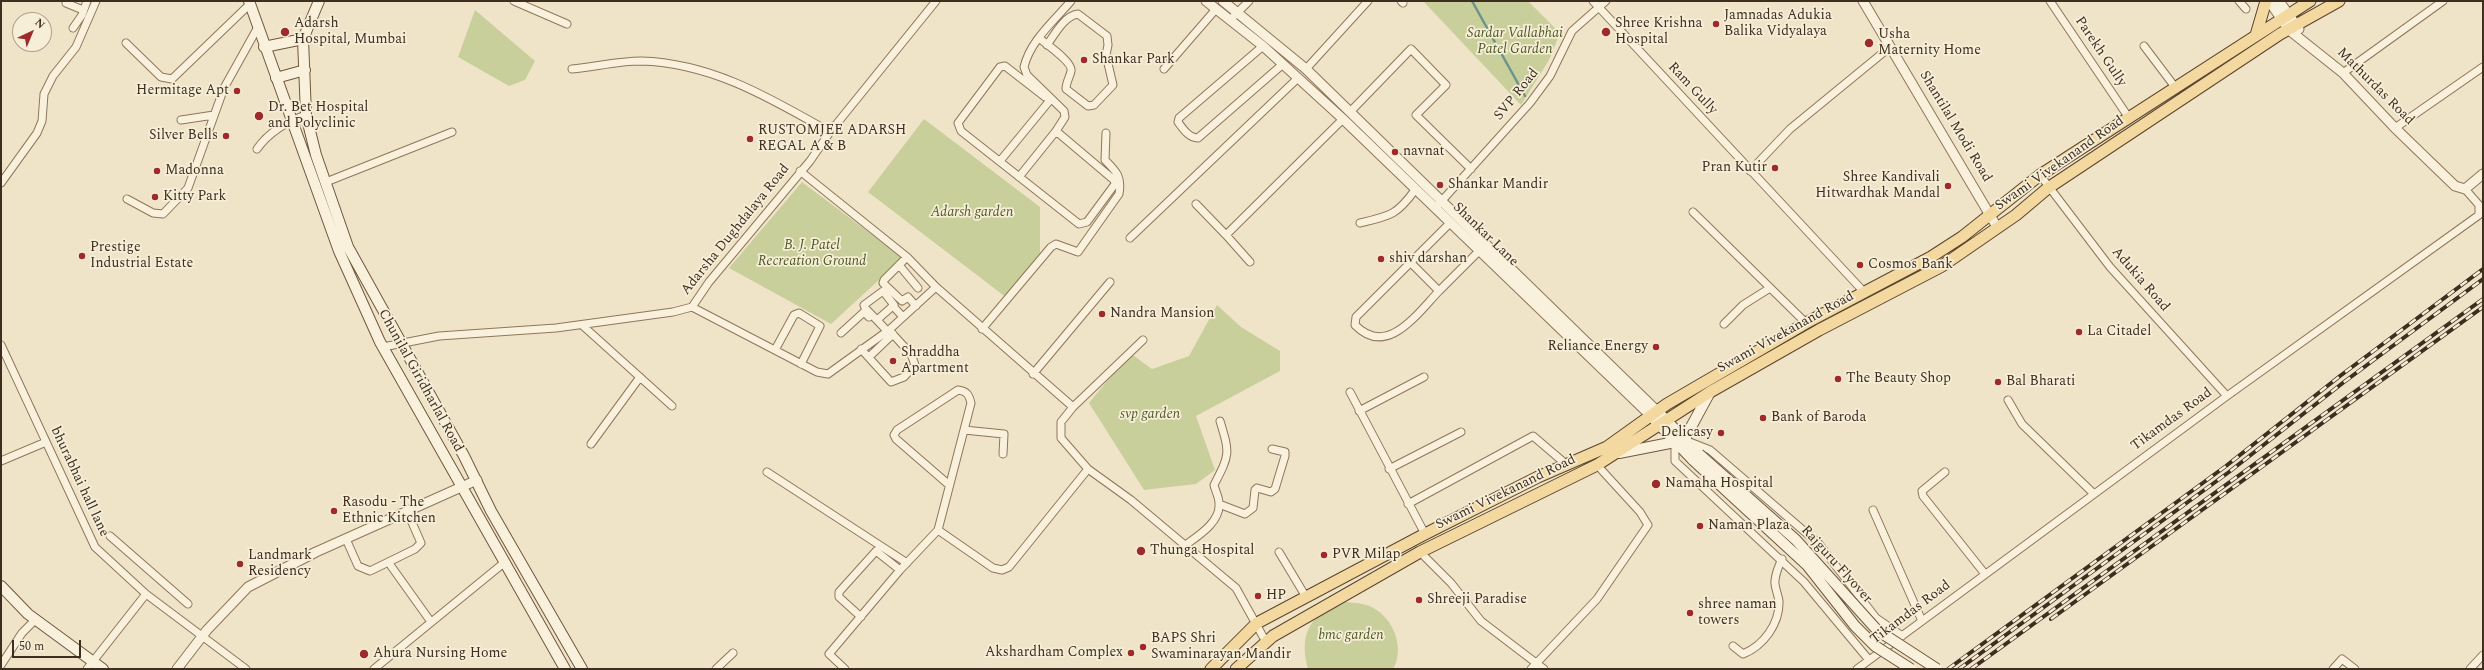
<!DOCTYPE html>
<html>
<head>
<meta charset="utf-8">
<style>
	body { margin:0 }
	#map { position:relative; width:2484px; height:670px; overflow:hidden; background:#f0e4c8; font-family:Spectral,serif }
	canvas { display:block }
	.frame { position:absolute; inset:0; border:2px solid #3d2e20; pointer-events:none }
	.north { position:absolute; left:12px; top:12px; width:40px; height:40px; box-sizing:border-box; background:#f7eed8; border:1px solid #ada18e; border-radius:50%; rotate:44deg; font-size:11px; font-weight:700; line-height:16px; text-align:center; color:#3d2e20 }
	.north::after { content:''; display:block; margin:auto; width:14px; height:18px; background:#9e2a2b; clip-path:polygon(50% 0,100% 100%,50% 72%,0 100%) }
	.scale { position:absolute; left:12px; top:640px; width:69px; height:18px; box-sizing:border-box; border:2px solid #3d2e20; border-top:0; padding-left:5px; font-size:12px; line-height:14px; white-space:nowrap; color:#3d2e20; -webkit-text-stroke:3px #f7eed8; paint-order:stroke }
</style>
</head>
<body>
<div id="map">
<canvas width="2484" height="670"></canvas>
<div class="frame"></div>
<div class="north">N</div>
<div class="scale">50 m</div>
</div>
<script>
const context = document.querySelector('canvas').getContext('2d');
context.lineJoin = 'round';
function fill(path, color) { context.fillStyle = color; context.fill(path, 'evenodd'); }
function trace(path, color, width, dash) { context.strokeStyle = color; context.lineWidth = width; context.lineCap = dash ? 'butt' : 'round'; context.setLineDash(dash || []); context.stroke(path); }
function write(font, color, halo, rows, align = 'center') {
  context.font = font + ' Spectral,serif'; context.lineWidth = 3.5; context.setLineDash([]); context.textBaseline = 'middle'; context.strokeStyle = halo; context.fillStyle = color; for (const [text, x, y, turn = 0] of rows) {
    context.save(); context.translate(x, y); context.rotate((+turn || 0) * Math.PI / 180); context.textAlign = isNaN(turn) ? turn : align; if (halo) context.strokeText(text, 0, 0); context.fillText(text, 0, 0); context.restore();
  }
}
fill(new Path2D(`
	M1423,1H1528L1560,33L1549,60L1521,105Z
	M475,10L535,61L525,80L509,86L458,57Z
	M924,119L1040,207V253L1007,298L868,192Z
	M802,182L903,258L831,324L729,268Z
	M1217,305L1241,327L1280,351V371L1196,416L1215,470L1196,484L1144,490L1089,403L1130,353L1152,369L1189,356Z
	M1345,602C1356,603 1366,603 1375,609C1394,620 1405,649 1393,669H1308C1298,634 1311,612 1345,602Z`), '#c9cf9b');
trace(new Path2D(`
	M1472,1L1525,96`), '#6f938a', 2.5);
const minor = new Path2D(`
	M514,1L567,24
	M1401,1L1403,3
	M1593,1L1864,292
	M2050,1L2129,118
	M2239,1L2246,9
	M66,3L83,10
	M1234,16L1249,1
	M73,28L82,15L87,1
	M1039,38C1046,44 1073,62 1071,71C1070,77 1066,82 1066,89L1088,106L1094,105L1113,85L1106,55L1108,45L1107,36L1078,14C1064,16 1055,34 1047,45
	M126,43L161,77L172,79L250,4
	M1263,46L1179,118L1178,122C1183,129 1189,138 1198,138L1283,64
	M2144,46L2175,87
	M572,69C594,67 618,61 641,61C712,63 770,98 830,132
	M1164,69L1216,9
	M1306,69L1368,1
	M2343,73L2443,1
	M1051,99L1045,97L1005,66L1000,67L958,123L961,131L1079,224L1087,222L1115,184L1114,180L1056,131L1065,117L1064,111L1027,75L1024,67C1030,41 1054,21 1071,1
	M1350,112L1411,49L1446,85L1416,115L1471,169
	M181,120L214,115
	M2395,128L2483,67
	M257,149C268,133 287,121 306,115
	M1000,161L1051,99
	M800,171L907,257L936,287
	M1750,171L1790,129L1890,47
	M2040,175L2110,267L2227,396
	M1019,177L1056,131
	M326,182L452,132
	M1,183L37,133L42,121L44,94L53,76L76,47L96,1
	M127,199L153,213L163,214L188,188L224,88L258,27
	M1196,204L1226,235L1343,119
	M1438,205L1530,103L1550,76L1572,31L1606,1
	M1693,212L1806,323
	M1360,223C1390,216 1397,215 1415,190
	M1226,235L1250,262
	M1130,238L1298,78
	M907,257L884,280L883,283L902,301L908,297L916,306
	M1410,262L1439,291C1417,314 1387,358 1355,325L1356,317L1451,222
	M899,265L918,288
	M1439,291L1480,250
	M893,306L903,317
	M692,307L817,372L828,374L889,330L936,287L1073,407L1061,422V438L1088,469L1009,567L1002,570L993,568L938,530L900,570L829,654L845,669
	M877,320L894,305L883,291L864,305L865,308C872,315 880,323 887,331
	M1724,324L1743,305L1770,288
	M582,325L672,406
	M982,329L1051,247L1056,244L1078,252L1119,194C1122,177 1117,172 1105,160L1106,133
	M841,333L864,312L869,317
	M1,345L95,547L146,594L246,669
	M383,347L439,336L556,328L673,312L692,307L709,282L810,161L830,132L936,1
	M861,349L891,382L904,377L915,365L911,354L889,330
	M775,350L794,315L799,313L820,326L801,364
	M869,357L893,334
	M1033,374L1110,282
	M1350,392L1425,534
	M2008,400L2022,424L2094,494
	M1073,407L1143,340
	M1359,411L1424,377
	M964,430L1004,434L1003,454
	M1687,441L1710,450L1819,544L1876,618L1902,636
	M1675,442V461L1804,582L1869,660
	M591,444L640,377
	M1,461L46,442
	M1088,469L1131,500L1236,588L1266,642
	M1389,469L1461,432
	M767,472L907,563
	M1945,472L1922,491L1923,496L1985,574
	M1219,504L1245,514L1253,508L1255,490L1257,488L1271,492L1275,489L1285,456V452L1272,449
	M1408,504L1533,436L1567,465
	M1873,510L1922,621
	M938,530L971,403C969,395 967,391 958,390L897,430L894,435L896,439L948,484
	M110,536L188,604
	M346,539L358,566L370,571L415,549L421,543L407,511
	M1184,546C1198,536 1221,522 1219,503C1219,497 1215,490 1214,485C1230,454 1230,454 1220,421
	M1279,552L1306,597
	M1420,552L1451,583L1481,621L1544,669
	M391,566L431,622
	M861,617L839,597V592L876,551L900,570
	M1733,646L1743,654C1763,646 1780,624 1779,601C1778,594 1774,586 1775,580C1776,573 1779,565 1782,559
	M1,665L22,633L35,620
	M87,669L146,594
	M374,669L505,562
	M716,669L733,653
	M1531,669L1597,599L1648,525L1640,512L1597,465
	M1857,669L2227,396L2479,215V205L2465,189
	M2333,669L2342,659L2355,669
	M2470,669L2483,655`);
const tertiary = new Path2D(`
	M1206,1L1263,46L1343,119L1650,415
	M1223,1L1306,69L1657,411
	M1863,1L1997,227
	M2269,1L2289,30L2343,73L2395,128L2455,186L2465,189L2483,174
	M2279,1L2299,29
	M177,669L207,630L248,587L316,552L477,480`);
const secondary = new Path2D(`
	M249,1L339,251L380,342L565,669
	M319,1L303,39L306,115L316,155L348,247L464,456L491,511L582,669
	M264,47L303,39
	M276,78L305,70
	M1657,411L1699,454
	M1654,419L1693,460
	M1684,440L1710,392
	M1619,453L1675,442
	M1,586L28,614L103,669`);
const primary = new Path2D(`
	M2256,35L2266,1
	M1211,669L1257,623L1425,534L1538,477L1607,447L1667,404L1806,323L1931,257L1962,237L2040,175L2310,1
	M1236,669L1273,636L1420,552L1597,465L1710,392L1819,330L1942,266L2016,215L2048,188L2280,34L2339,1`);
trace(minor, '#8d765c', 9);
trace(tertiary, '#8d765c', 11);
trace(secondary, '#6f573f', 12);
trace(primary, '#5b4430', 13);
trace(minor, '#faf1dc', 7);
trace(tertiary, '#faf1dc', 9);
trace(secondary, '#faf1dc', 10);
trace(primary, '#f3d9a0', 11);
const rail = new Path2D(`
	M2051,619L2483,307
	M1948,669L2226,466L2340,376L2483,269
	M1959,669L2229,472L2344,382L2483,279
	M1971,669L2483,299`);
trace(rail, '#3d2e20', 4);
trace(rail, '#f7eed8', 2.5, [8]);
const secondaryBridge = new Path2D(`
	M1699,454L1796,540L1877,630L1937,669
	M1693,460L1807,565L1855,626L1875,646L1911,669`);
trace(secondaryBridge, '#6f573f', 12, []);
trace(secondaryBridge, '#faf1dc', 10);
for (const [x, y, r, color] of [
	[1716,24,4,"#9e2a2b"],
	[285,32,5,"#9e2a2b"],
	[1606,32,5,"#9e2a2b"],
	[1869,43,5,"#9e2a2b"],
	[1084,60,4,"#9e2a2b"],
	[237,91,4,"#9e2a2b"],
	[259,116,5,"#9e2a2b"],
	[226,136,4,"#9e2a2b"],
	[750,139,4,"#9e2a2b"],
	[1395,152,4,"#9e2a2b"],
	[1775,168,4,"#9e2a2b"],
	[157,171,4,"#9e2a2b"],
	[1440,185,4,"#9e2a2b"],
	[1948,186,4,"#9e2a2b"],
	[155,197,4,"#9e2a2b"],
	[82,256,4,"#9e2a2b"],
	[1381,259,4,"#9e2a2b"],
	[1860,265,4,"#9e2a2b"],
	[1102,314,4,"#9e2a2b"],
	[2079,332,4,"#9e2a2b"],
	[1656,347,4,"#9e2a2b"],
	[893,361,4,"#9e2a2b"],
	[1838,379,4,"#9e2a2b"],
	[1998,382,4,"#9e2a2b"],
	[1763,418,4,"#9e2a2b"],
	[1721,433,4,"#9e2a2b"],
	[1656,484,5,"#9e2a2b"],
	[334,511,4,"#9e2a2b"],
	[1700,526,4,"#9e2a2b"],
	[1141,551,5,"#9e2a2b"],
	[1324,555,4,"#9e2a2b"],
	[240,564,4,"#9e2a2b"],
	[1258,596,4,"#9e2a2b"],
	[1419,600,4,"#9e2a2b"],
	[1690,613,4,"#9e2a2b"],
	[1143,647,4,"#9e2a2b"],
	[1131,653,4,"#9e2a2b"],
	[364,654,5,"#9e2a2b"]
]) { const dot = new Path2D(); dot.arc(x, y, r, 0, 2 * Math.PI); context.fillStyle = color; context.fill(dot); trace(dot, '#f7eed8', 1.5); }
write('14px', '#3d2e20', '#f7eed8', [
	["Jamnadas Adukia",1724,16],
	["Balika Vidyalaya",1724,32],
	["Adarsh",294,24],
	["Hospital, Mumbai",294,40],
	["Shree Krishna",1615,24],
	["Hospital",1615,40],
	["Usha",1878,35],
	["Maternity Home",1878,51],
	["Shankar Park",1092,60],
	["Hermitage Apt",229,91,"right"],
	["Dr. Bet Hospital",268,108],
	["and Polyclinic",268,124],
	["RUSTOMJEE ADARSH",758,131],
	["REGAL A & B",758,147],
	["Silver Bells",218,136,"right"],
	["navnat",1403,152],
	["Pran Kutir",1767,168,"right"],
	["Madonna",165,171],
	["Shree Kandivali",1940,178,"right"],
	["Hitwardhak Mandal",1940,194,"right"],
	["Shankar Mandir",1448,185],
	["Kitty Park",163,197],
	["Prestige",90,248],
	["Industrial Estate",90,264],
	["shiv darshan",1389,259],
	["Cosmos Bank",1868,265],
	["Nandra Mansion",1110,314],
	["La Citadel",2087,332],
	["Reliance Energy",1648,347,"right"],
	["Shraddha",901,353],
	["Apartment",901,369],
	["The Beauty Shop",1846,379],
	["Bal Bharati",2006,382],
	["Bank of Baroda",1771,418],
	["Delicasy",1713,433,"right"],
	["Namaha Hospital",1665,484],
	["Rasodu - The",342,503],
	["Ethnic Kitchen",342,519],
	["Naman Plaza",1708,526],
	["Thunga Hospital",1150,551],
	["PVR Milap",1332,555],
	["Landmark",248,556],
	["Residency",248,572],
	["HP",1266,596],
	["Shreeji Paradise",1427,600],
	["shree naman",1698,605],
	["towers",1698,621],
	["BAPS Shri",1151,639],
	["Swaminarayan Mandir",1151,655],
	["Akshardham Complex",1123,653,"right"],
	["Ahura Nursing Home",373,654]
], 'left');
write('italic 14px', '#4d5a26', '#f7eed8', [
	["Sardar Vallabhai",1515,34],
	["Patel Garden",1515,50],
	["Adarsh garden",972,213],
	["B. J. Patel",812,246],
	["Recreation Ground",812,262],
	["svp garden",1150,415],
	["bmc garden",1351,636]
]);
write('14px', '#3d2e20', '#f7eed8', [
	["Parekh Gully",2100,52,56],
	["Mathurdas Road",2375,87,45],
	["Ram Gully",1692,89,47],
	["SVP Road",1517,95,-51],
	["Shantilal Modi Road",1955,127,59],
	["Swami Vivekanand Road",2060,164,-35],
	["Adarsha Dughdalaya Road",736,230,-51],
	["Shankar Lane",1485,235,44],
	["Adukia Road",2140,280,49],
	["Swami Vivekanand Road",1786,333,-29],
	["Chunilal Giridharlal Road",420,381,61],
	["Tikamdas Road",2172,420,-36],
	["bhurabhai hall lane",79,482,65],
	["Swami Vivekanand Road",1506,493,-26],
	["Rajguru Flyover",1836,565,48],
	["Tikamdas Road",1911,613,-37]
]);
</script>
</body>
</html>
